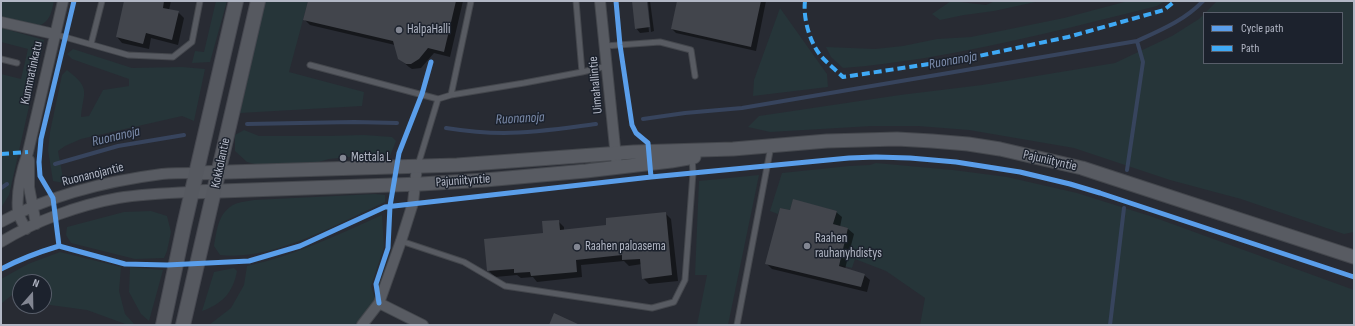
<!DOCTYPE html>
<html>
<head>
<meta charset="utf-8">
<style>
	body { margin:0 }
	#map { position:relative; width:1355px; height:326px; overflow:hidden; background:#282b33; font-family:"Sofia Sans Condensed",sans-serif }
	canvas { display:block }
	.frame { position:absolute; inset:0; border:2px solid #b2b7c5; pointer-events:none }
	.legend { position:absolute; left:1203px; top:12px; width:140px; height:52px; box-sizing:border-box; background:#1c222d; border:1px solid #585e6a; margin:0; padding:5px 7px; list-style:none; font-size:12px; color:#b2b7c5 }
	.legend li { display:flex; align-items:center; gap:8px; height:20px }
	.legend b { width:20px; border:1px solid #585e6a }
	.north { position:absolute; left:12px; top:274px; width:40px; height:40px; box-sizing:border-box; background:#1c222d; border:1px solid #585e6a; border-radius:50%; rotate:20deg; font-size:11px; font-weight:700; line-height:16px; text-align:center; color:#b2b7c5 }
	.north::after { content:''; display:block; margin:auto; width:14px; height:18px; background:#828692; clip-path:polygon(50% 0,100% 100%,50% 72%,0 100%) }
</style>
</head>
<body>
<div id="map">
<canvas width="1355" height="326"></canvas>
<div class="frame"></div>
<ul class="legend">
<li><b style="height:5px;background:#5a9eea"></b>Cycle path</li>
<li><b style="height:5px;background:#3fa9f5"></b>Path</li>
</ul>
<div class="north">N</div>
</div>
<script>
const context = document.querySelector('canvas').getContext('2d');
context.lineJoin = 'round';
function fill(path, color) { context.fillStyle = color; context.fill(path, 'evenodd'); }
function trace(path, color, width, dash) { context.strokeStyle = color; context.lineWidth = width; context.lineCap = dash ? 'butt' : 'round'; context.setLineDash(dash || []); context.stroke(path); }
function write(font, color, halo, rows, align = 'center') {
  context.font = font + ' "Sofia Sans Condensed",sans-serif'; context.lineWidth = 3; context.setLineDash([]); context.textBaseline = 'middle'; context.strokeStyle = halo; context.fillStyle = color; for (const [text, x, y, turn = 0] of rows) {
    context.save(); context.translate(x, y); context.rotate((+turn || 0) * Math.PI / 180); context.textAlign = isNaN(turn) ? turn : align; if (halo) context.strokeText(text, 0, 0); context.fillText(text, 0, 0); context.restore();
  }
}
fill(new Path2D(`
	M1,1H54C51,13 51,20 39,26L1,17Z
	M216,1H227L210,62L192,63L195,51L204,52Z
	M265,1H308L289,72L364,92L362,106L240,113Z
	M951,1L986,5L995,1H1040L994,11L964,15L940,20L932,14Z
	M1128,1H1165L1157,6C1080,25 1004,45 925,58C898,62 871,66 843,68L831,57L826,47L875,49L903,46L937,39L971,37L1064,18Z
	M1217,1H1354V232L1344,234L1241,199L1170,180L1074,148L969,130L918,126H872L770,132L748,127L759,116L900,95L982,85L1115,63L1172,36L1199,19L1204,14V63H1342V13H1205Z
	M780,8L827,74L828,87L753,96L754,80Z
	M2,28L44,40L9,195L1,208V74L21,79L28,49L1,42V30Z
	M73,49L132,68L182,67L205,69L194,121L182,116L81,139L65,146L58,151L64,183L53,181L48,150L50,132L62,75L67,70C92,89 83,92 81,117L89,116L103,90L129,86V79L72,59L67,54Z
	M244,130L259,136H328L364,135L392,137L396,141L390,156H378L367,155L329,159L315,163L262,166L247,162L235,151V135Z
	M876,163L953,170L1007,177L1077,193L1153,217L1354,290V325H920L925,298L886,271L855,259L852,268L839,265L848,228L833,224L837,211L793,200L790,210L780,208L778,214L770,211L782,173L849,166L870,165Z
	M759,175L728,325H697L707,275H695L699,181Z
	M375,194L385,195V202C336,224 274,261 220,255L214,246C217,230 218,212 235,204C240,202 248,201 254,200Z
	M151,211L167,216L171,232L167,251L164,258L135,259L71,243L66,235L67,227L124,212Z
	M382,215L384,247L371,286L375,299L355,325H209L231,308L244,285L247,266C293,256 338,235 382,215Z
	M60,252L121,267L119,291L125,314L135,325H128L87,310L50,305L44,301V282H20V292L12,295L1,304V279L28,264Z
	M130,267L163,270L149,321L141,314L129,292Z
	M234,268L237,271C233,293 222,304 202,311L214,272Z`), '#263539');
fill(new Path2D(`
	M125,1H171L169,10L178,12L184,18L178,45L151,38L149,49L122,43L117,37Z
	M309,1H463L450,57L434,53L421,68L412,69L409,67L402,61L395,45L310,25L304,19Z
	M633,1H646L649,32L640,33L636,28Z
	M648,1H650L654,31L651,32Z
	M678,1H766L756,51L676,33L672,29Z
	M791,212H836L842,217L840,227L848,229L854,234L845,269L864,275L870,280L867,292L772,269L766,263Z
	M665,213L671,219L678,281L649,284L643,278L642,264L629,266L624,261L581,265L582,277L537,282L533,277L521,278L517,275L495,277L489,271L485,240L544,234L558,221L564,227V231L608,226Z`), '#0007');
trace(new Path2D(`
	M643,119L685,113L742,108L1137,41C1161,30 1185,20 1203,1
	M247,124L354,122L397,123
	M446,128C465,131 485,133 504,133C535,133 566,128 596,124
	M55,164L118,146L184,135
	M1127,170L1143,62L1137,41
	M1,188L7,184
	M1110,325L1124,208`), '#37445d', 4);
fill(new Path2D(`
	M124,1H164L163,8L179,11L172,40L146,33L143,44L116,37Z
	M308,1H456L444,52L428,48L419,59L411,64H406L398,59L393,41L303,20Z
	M632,1H647L650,27L635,29Z
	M677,1H761L751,47L671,29Z
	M793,199L837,211L833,224L848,228L839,266L865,274L861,287L765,264L780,208L790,210Z
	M666,212L672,275L642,279L640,259L622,260V255L576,260L577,272L531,276L530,272L514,273V269L487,271L484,239L543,233L542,221L559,220L560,230L606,225V218Z
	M554,313L580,325H549Z`), '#42454c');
const service = new Path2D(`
	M54,34L128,55L173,57L192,42L200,1
	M91,44L102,1
	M605,46L660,42L691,50L695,76
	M1,59L17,63
	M310,65L438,99L451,95L471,1
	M582,72L607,66
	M451,95L524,83L582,72L576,1
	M418,165L438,99
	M401,241L464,262L505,286L652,308L674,302L685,280L693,173L692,157
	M737,325L771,146`);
const minor = new Path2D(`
	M600,1L617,167
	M1,22L54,34
	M29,160V187L36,224
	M1,222C50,195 107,181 162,174C173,173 185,173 196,173
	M26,229C23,224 19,217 18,211C16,192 22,169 28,152L63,1
	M1,242C35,221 79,205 118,198C142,194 167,193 192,192
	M379,303L423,325
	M362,325L379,303L401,241L413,203L417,166`);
const tertiary = new Path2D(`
	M196,173L457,165L634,152L733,149L827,141L897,139L932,141L968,144L1000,149L1082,168L1354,257
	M192,192L421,184L485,180L586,171L671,161L694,157`);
const secondary = new Path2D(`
	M163,325L184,226L236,1
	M183,325L258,1`);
trace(service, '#44474d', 7);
trace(minor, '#44474d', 12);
trace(tertiary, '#44474d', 15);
trace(secondary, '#464850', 16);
trace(service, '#585b62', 5);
trace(minor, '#585b62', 10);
trace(tertiary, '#585b62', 13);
trace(secondary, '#565960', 14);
trace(new Path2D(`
	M805,1C803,17 809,39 818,52C824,61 835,69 843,77L969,58L1068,37L1164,10L1175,1
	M1,154L28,152`), '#3fa9f5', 4, [8, 4]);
trace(new Path2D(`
	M616,1L620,45L632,125L636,133L648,143L651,177
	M59,246L125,264L167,265L249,261L300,246L385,207L651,177L849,158L876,157L910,158L956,162L1020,172L1070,184L1100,193L1354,277
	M1,269C20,259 39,252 59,246L53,198L40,176L39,162L41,139L74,1
	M379,303L376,284L388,248L390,206L399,153L422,94L431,62`), '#5a9eea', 5);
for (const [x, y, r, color] of [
	[399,30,4,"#828692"],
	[343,158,4,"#828692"],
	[807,246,4,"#828692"],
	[577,247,4,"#828692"]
]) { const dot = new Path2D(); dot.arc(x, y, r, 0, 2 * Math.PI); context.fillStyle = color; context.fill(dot); trace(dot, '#1c222d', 1.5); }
write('13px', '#b2b7c5', '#1c222d', [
	["HalpaHalli",407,30],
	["Mettala L",351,158],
	["Raahen",815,239],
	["rauhanyhdistys",815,254],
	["Raahen paloasema",585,247]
], 'left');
write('13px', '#b2b7c5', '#1c222d', [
	["Kummatinkatu",32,73,-78],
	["Uimahallintie",596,85,-95],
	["Pajuniityntie",1050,161,13],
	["Kokkolantie",221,163,-78],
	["Ruonanojantie",93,175,-14],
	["Pajuniityntie",463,181,-4]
]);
write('italic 14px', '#7c8cab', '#1c222d', [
	["Ruonanoja",953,61,-10],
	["Ruonanoja",520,119,-3],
	["Ruonanoja",116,137,-13]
]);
</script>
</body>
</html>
